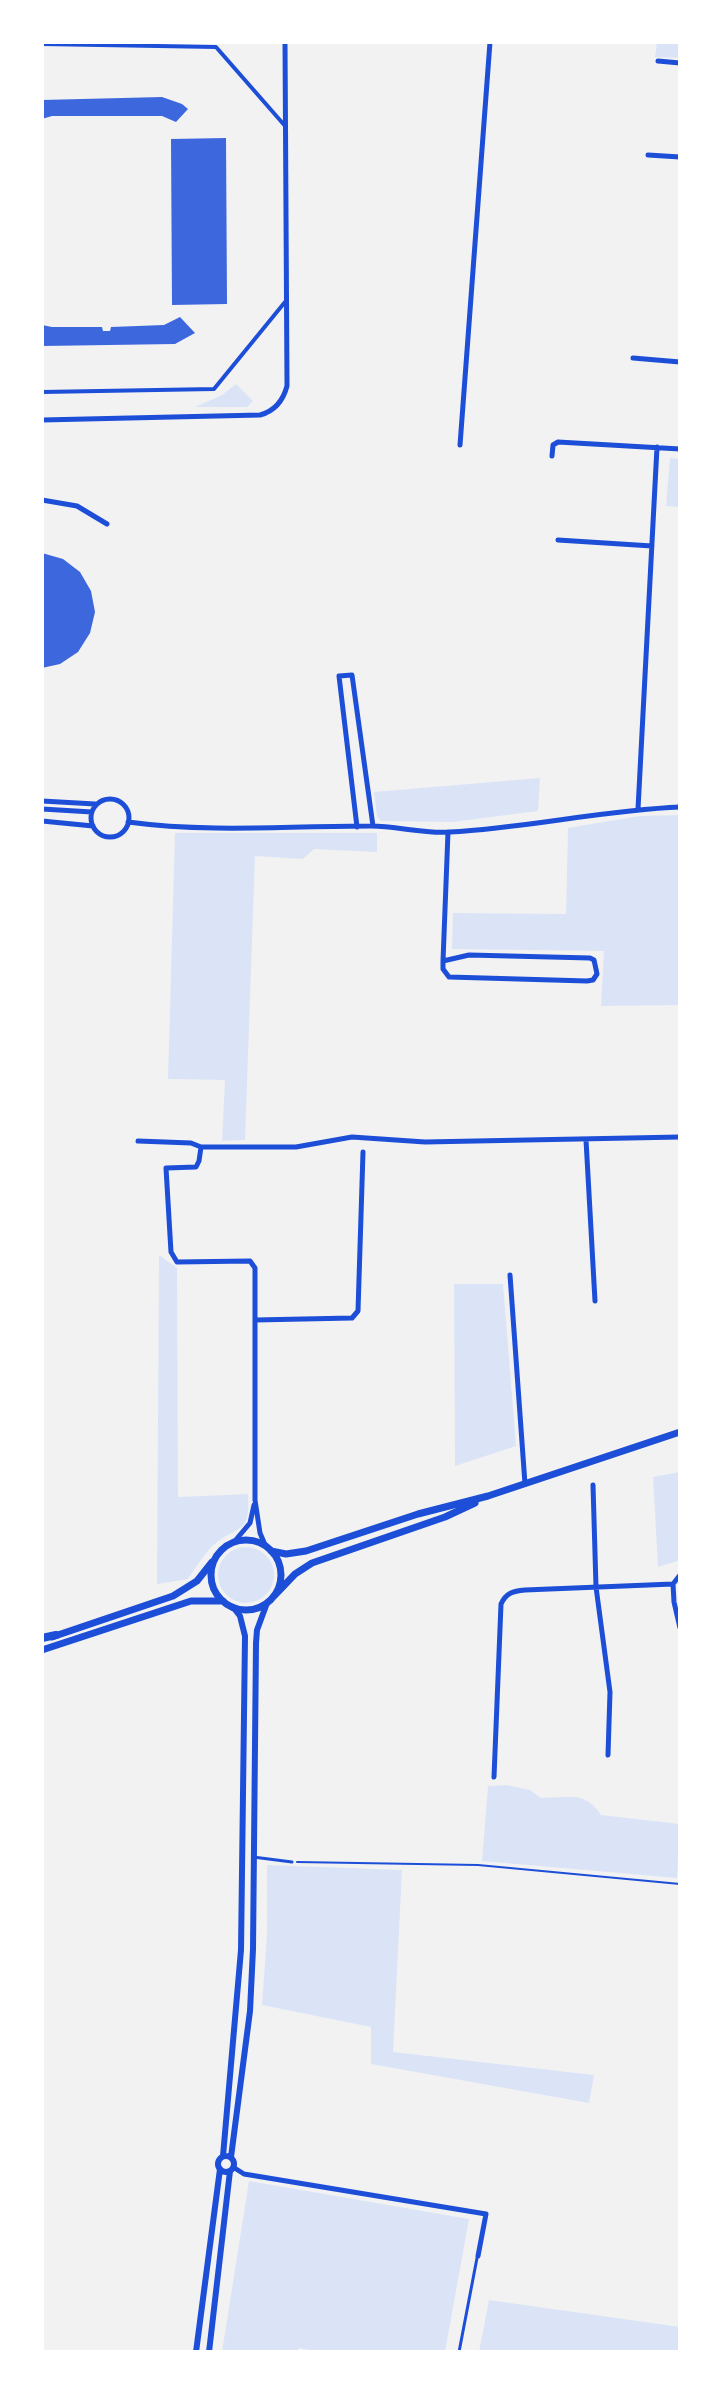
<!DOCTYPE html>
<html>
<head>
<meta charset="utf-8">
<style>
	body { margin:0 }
	#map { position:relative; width:722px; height:2394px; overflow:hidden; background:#f2f2f2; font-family:"Archivo Narrow",sans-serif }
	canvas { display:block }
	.frame { position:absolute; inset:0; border:44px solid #fff; pointer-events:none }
</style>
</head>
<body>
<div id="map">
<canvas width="722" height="2394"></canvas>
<div class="frame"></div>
</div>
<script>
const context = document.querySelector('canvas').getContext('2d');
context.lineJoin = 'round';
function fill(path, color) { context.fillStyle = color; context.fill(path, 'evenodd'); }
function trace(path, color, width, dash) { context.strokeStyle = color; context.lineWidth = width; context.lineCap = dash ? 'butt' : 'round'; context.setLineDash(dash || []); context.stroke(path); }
fill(new Path2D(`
	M657,42H680V58L655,57Z
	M236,384L253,401L247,407H195L222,395Z
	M670,458L680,459V507L666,506Z
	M540,778L538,811L452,822L381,821L377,817L374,792Z
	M680,815V1005L601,1006L604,951L452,949L453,913L566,914L568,828L639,816Z
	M175,833H377V852L314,849L303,859L255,856L245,1140L222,1141L225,1080L168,1079Z
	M159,1255L177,1268L178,1497L248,1494C250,1533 242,1524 216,1543C207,1549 195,1569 188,1579L157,1584Z
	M454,1284H503L516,1446L455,1466Z
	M680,1472V1560L658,1567L653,1477Z
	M218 1575a28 28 0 1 1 56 0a28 28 0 1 1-56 0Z
	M506,1785L530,1790L541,1798C567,1798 585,1790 601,1815L680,1824L677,1878L482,1861L488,1786Z
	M267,1865L402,1870L393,2052L594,2075L589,2103L371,2064V2027L262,2005L267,1935Z
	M249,2181L469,2219L445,2352H319L299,2348L297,2352H222Z
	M489,2300L680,2327V2352H479Z`), '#dbe4f7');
fill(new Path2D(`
	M162,97L182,104L188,109L176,122L162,116H52L42,119V100Z
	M226,138L227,304L172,305L171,139Z
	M180,317L195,333L175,344L42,346V325L52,327H102L103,331H110L111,327L164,325Z
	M42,553L63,559L80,572L91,591L95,612L90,633L78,652L60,664L42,668Z`), '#3d67dc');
trace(new Path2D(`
	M297,1862L478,1865L680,1884`), '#1d4ed8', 2);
trace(new Path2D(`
	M253,1857L292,1862
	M459,2352L477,2258`), '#1d4ed8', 3);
trace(new Path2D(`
	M42,44L216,47L286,127
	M42,392L214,389L285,302`), '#1d4ed8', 4);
trace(new Path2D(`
	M658,61L680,63
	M648,155L680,157
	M633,358L680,362
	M42,420L260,415C275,411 283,401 287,386L285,42
	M460,445L490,42
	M552,456L553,445L558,442L680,449
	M42,500L77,506L107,524
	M558,540L652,546
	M91 818a19 19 0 1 1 38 0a19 19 0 1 1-38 0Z
	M42,801L95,804
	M42,809L92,812
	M638,809L657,447
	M42,821L93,826
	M128,822C210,833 289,826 371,826C397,826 424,834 450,832C527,828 603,810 680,807
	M357,827L339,676L352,675L373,826
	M443,961L469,955L590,958L594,960L597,974L593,980L587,981L449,977L443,969V961L448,832
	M586,1140L595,1301
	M138,1141L191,1143L201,1147H296L352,1137L425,1142L680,1137
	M201,1147L199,1161L196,1167L166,1168L171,1252L177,1262L250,1261L255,1268V1500L260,1533L266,1547
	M510,1275L525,1484
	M255,1320L352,1318L358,1311L363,1152
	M593,1485L596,1587L610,1692L608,1755
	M234,1542L250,1523L254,1505
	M673,1584L674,1602L680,1628
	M673,1584L680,1575
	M494,1777L501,1604C506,1593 513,1591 525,1590L673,1584
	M233,2167L244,2174L486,2214L478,2256`), '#1d4ed8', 5);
trace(new Path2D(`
	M218 2164a8 8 0 1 1 16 0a8 8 0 1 1-16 0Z
	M223,2156L241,1950L245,1636L240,1616L233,1607
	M231,2157L250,2011L253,1949L256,1643L257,1630L267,1603
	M196,2352L220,2169
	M209,2352L230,2171`), '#1d4ed8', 6);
trace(new Path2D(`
	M211 1575a35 35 0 1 1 70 0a35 35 0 1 1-70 0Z
	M271,1551L286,1554L306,1551L418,1514L488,1496L680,1432
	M274,1596L295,1574L312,1563L445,1517L475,1503
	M52,1637L173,1596L197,1581L212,1562
	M42,1650L191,1601H223`), '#1d4ed8', 7);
trace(new Path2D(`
	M42,1638L56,1635`), '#1d4ed8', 8);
</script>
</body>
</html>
